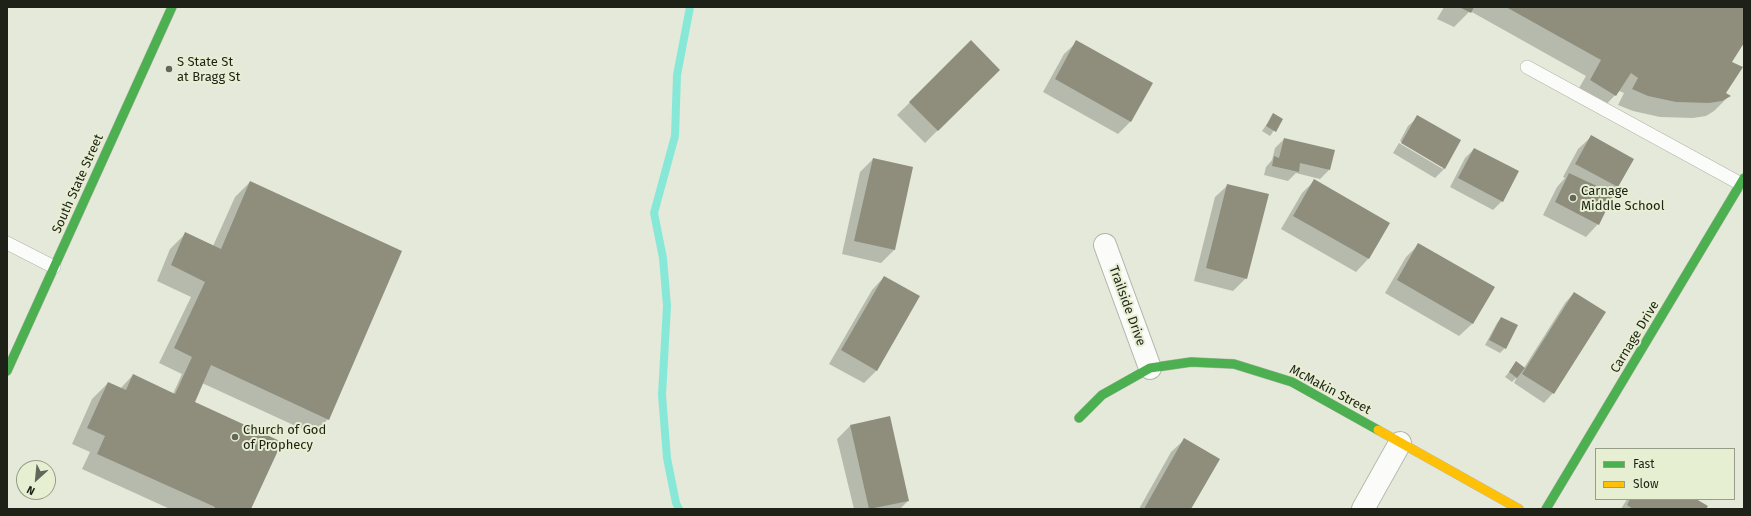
<!DOCTYPE html>
<html>
<head>
<meta charset="utf-8">
<style>
	body { margin:0 }
	#map { position:relative; width:1751px; height:516px; overflow:hidden; background:#e4e9d9; font-family:"Fira Sans",sans-serif }
	canvas { display:block }
	.frame { position:absolute; inset:0; border:8px solid #1e2117; pointer-events:none }
	.legend { position:absolute; left:1595px; top:448px; width:140px; height:52px; box-sizing:border-box; background:#e7efd3; border:1px solid #979d88; margin:0; padding:5px 7px; list-style:none; font-size:12px; color:#1e2117 }
	.legend li { display:flex; align-items:center; gap:8px; height:20px }
	.legend b { width:20px; border:1px solid #979d88 }
	.north { position:absolute; left:16px; top:460px; width:40px; height:40px; box-sizing:border-box; background:#e7efd3; border:1px solid #979d88; border-radius:50%; rotate:207deg; font-size:11px; font-weight:700; line-height:16px; text-align:center; color:#1e2117 }
	.north::after { content:''; display:block; margin:auto; width:14px; height:18px; background:#63675b; clip-path:polygon(50% 0,100% 100%,50% 72%,0 100%) }
</style>
</head>
<body>
<div id="map">
<canvas width="1751" height="516"></canvas>
<div class="frame"></div>
<ul class="legend">
<li><b style="height:5px;background:#4caf50"></b>Fast</li>
<li><b style="height:5px;background:#ffc107"></b>Slow</li>
</ul>
<div class="north">N</div>
</div>
<script>
const context = document.querySelector('canvas').getContext('2d');
context.lineJoin = 'round';
function fill(path, color) { context.fillStyle = color; context.fill(path, 'evenodd'); }
function trace(path, color, width, dash) { context.strokeStyle = color; context.lineWidth = width; context.lineCap = dash ? 'butt' : 'round'; context.setLineDash(dash || []); context.stroke(path); }
function write(font, color, halo, rows, align = 'center') {
  context.font = font + ' "Fira Sans",sans-serif'; context.lineWidth = 4; context.setLineDash([]); context.textBaseline = 'middle'; context.strokeStyle = halo; context.fillStyle = color; for (const [text, x, y, turn = 0] of rows) {
    context.save(); context.translate(x, y); context.rotate((+turn || 0) * Math.PI / 180); context.textAlign = isNaN(turn) ? turn : align; if (halo) context.strokeText(text, 0, 0); context.fillText(text, 0, 0); context.restore();
  }
}
fill(new Path2D(`
	M1444,7H1744V41L1731,63L1725,94L1729,96L1714,111L1706,116L1693,118L1660,117L1633,111L1618,105L1624,93L1619,91L1600,111L1575,95L1586,76L1470,11L1454,27L1437,19Z
	M971,42L998,70L925,143L897,115Z
	M1077,42L1131,121L1118,134L1043,92L1064,54Z
	M1274,114L1282,119L1270,136L1262,131Z
	M1418,117L1460,140L1444,169L1435,178L1393,153L1399,143L1443,169V167L1400,141L1408,126Z
	M1591,137L1617,186L1610,194L1598,224L1586,237L1543,215L1557,187L1565,178L1563,177L1578,149Z
	M1284,139L1329,170L1320,179L1296,173L1288,181L1264,175L1266,167L1272,160L1275,148Z
	M1474,149L1502,201L1493,210L1450,187L1465,158Z
	M873,159L912,167L894,250L881,263L842,254L860,172Z
	M1314,181L1389,223L1368,259L1356,272L1281,229L1302,193Z
	M250,182L328,419L313,434L202,383L194,401L250,509H170L82,469L90,452L72,444L92,399L108,383L120,389L133,375L173,394L182,374L159,363L191,297L157,281L170,249L185,234L213,246L235,197Z
	M1228,185L1246,278L1233,291L1194,281L1215,197Z
	M1419,244L1493,287L1472,324L1459,336L1385,293L1406,257Z
	M884,277L877,370L864,383L829,364L872,290Z
	M1574,293L1604,312L1553,393L1544,403L1514,383L1517,377L1512,382L1505,377L1516,363L1524,368L1565,303Z
	M1501,318L1505,348L1500,353L1485,345L1497,323Z
	M889,417L908,501L900,509H854L837,439L850,426Z
	M1184,440L1190,509H1139L1171,452Z
	M1627,499H1694L1705,509H1621Z`), '#0003');
trace(new Path2D(`
	M679,509L676,503L667,458L662,395L667,306L663,258L654,213L675,136L677,75L690,7`), '#88e8d8', 8);
fill(new Path2D(`
	M1459,7H1474L1471,13Z
	M1506,7H1744V43L1732,62L1743,67L1726,93L1731,96L1722,101L1709,103L1676,102L1648,96L1632,89L1638,78L1631,73L1616,96L1590,80L1601,60Z
	M971,40L1000,70L938,131L909,102Z
	M1076,40L1153,83L1131,122L1055,79Z
	M1273,113L1283,119L1276,132L1266,126Z
	M1417,115L1461,140L1445,169L1401,143Z
	M1591,135L1634,159L1618,187L1575,164Z
	M1284,138L1335,150L1330,170L1300,163L1299,172L1272,166L1274,156L1279,158Z
	M1474,148L1519,171L1503,202L1458,178Z
	M873,158L913,167L895,250L854,241Z
	M1569,173L1614,194L1599,225L1555,202Z
	M1314,179L1390,223L1369,259L1293,216Z
	M250,181L402,251L329,420L211,365L195,402L282,442L251,509H214L215,507L97,454L105,436L87,428L108,382L126,390L133,374L175,394L192,357L174,348L205,282L171,265L185,232L221,249Z
	M1227,184L1269,194L1247,279L1206,268Z
	M1418,243L1495,287L1473,324L1397,280Z
	M884,276L920,296L877,371L841,350Z
	M1574,292L1606,312L1554,394L1522,374Z
	M1501,317L1518,325L1506,349L1489,340Z
	M1516,361L1525,368L1517,378L1509,372Z
	M890,416L909,501L869,509L850,425Z
	M1184,438L1220,459L1191,509H1144Z
	M1630,499H1696L1708,506L1706,509H1633L1627,505Z`), '#8f8e7d');
const lane = new Path2D(`
	M1527,67L1741,184
	M7,243L54,267`);
const street = new Path2D(`
	M1105,245L1150,368
	M1363,509L1400,443`);
const fast = new Path2D(`
	M7,371L172,7
	M1079,418L1102,395L1150,368L1191,362L1234,364L1292,382L1378,430
	M1546,509L1744,178`);
const slow = new Path2D(`
	M1378,430L1519,509`);
trace(lane, '#b1b5a9', 14);
trace(street, '#b1b5a9', 24);
trace(fast, '#b1b5a9', 10);
trace(slow, '#b1b5a9', 10);
trace(lane, '#fbfcf9', 13);
trace(street, '#fbfcf9', 22);
trace(fast, '#4caf50', 9);
trace(slow, '#ffc107', 9);
for (const [x, y, r, color] of [
	[169,69,4,"#63675b"],
	[1573,198,4,"#63675b"],
	[235,437,4,"#63675b"]
]) { const dot = new Path2D(); dot.arc(x, y, r, 0, 2 * Math.PI); context.fillStyle = color; context.fill(dot); trace(dot, '#e7efd3', 1.5); }
write('13px', '#1e2117', '#e7efd3', [
	["S State St",177,62],
	["at Bragg St",177,77],
	["Carnage",1581,191],
	["Middle School",1581,206],
	["Church of God",243,430],
	["of Prophecy",243,445]
], 'left');
write('13px', '#1e2117', '#e7efd3', [
	["South State Street",78,184,-66],
	["Trailside Drive",1127,306,70],
	["Carnage Drive",1635,337,-59],
	["McMakin Street",1330,390,28]
]);
</script>
</body>
</html>
